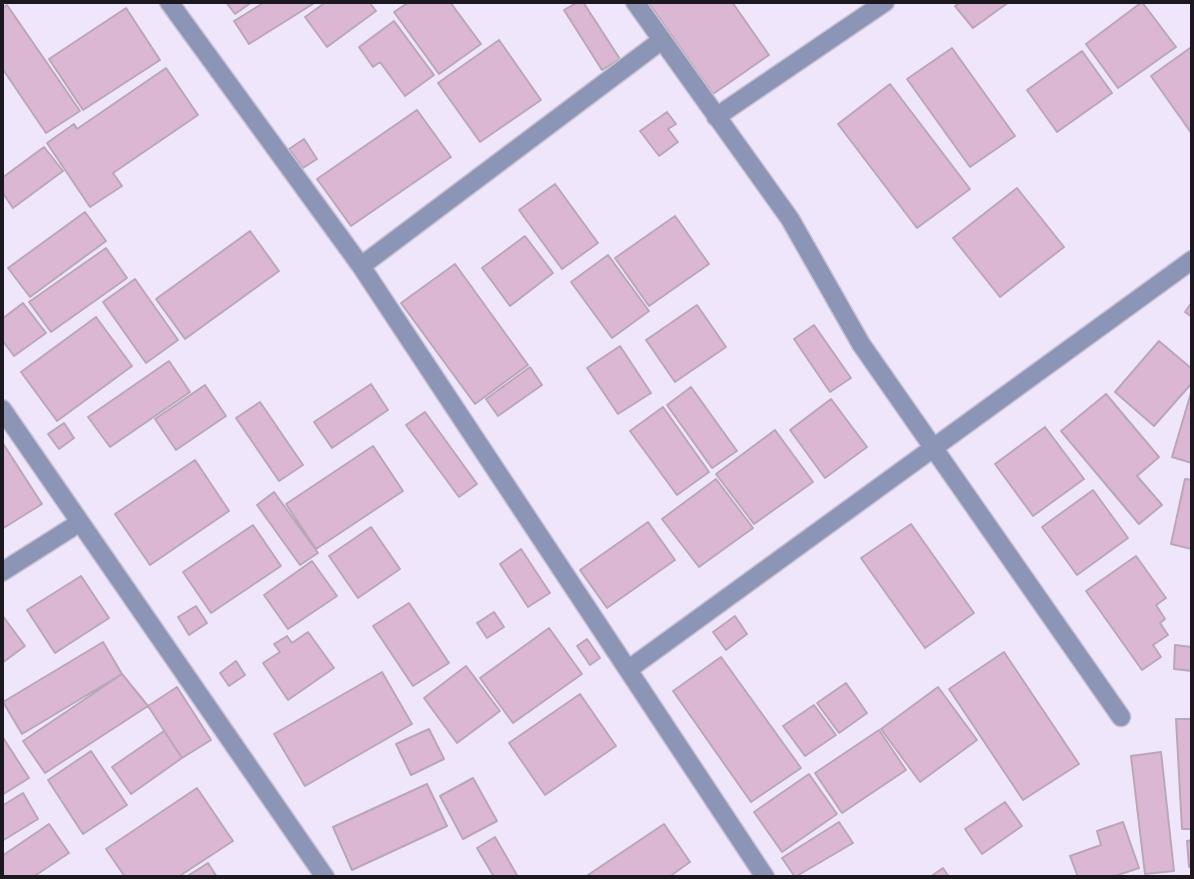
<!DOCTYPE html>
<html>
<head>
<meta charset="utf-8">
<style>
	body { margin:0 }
	#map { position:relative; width:1194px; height:879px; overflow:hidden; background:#efe6fc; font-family:"Noto Sans",sans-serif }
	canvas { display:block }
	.frame { position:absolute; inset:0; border:4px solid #1b181f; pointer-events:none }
</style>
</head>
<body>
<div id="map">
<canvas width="1194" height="879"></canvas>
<div class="frame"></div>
</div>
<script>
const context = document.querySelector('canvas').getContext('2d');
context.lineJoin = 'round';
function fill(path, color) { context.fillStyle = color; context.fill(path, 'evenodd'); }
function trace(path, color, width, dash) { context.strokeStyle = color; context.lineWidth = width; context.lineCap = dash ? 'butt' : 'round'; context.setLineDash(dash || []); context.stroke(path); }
const building = new Path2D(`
	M226,2H252L235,14Z
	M265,2H316L249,44L234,21Z
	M326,2H369L376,11L327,47L305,17Z
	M409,2H450L481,44L439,74L394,12Z
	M578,2H583L620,59L602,70L564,10Z
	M648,2H732L769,55L713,94Z
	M961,2H1009L973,28L955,6Z
	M1142,2L1176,47L1118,88L1086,44Z
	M7,5L80,111L46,133L2,68V8Z
	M126,8L160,60L83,110L49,59Z
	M394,21L434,75L405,96L380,62L373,67L359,47Z
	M499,40L541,100L480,142L438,83Z
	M952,48L1015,136L970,167L907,79Z
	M1190,48L1192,50V134L1151,76Z
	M1082,51L1112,93L1057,132L1027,90Z
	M166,68L198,115L113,173L122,186L90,207L47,143L74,124L77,129Z
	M890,84L970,189L917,228L838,124Z
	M417,110L451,157L351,226L317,179Z
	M667,112L676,124L668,129L678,142L659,156L640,131Z
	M304,139L317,159L303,168L289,149Z
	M44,147L63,171L13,208L2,192V178Z
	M555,184L598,243L562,269L519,210Z
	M1017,188L1064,247L1000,297L953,238Z
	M85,212L106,241L30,297L8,268Z
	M675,216L709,264L649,306L615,258Z
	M250,231L279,271L185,339L156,299Z
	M525,236L553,273L510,306L482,268Z
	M106,248L127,278L51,332L29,302Z
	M608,255L649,311L612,338L571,282Z
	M455,264L528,365L475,404L401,303Z
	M135,279L178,340L146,363L103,302Z
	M1192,302V317L1185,312Z
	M23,303L46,333L14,356L2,340V319Z
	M697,305L726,347L675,382L646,340Z
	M96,317L132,366L57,421L21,372Z
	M814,325L851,378L830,392L794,339Z
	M1159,341L1192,369V383L1154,426L1115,392Z
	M620,346L651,393L618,414L587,368Z
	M169,361L190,392L110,447L88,417Z
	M530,367L542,385L498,416L486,399Z
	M371,384L388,410L332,448L314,422Z
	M205,385L226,416L176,450L155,419Z
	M691,387L737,451L712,468L667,405Z
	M1191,393L1192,394V463L1172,457Z
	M1106,394L1159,457L1137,476L1162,505L1139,524L1061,431Z
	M831,399L867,447L825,478L790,430Z
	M260,402L303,465L279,481L236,418Z
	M663,407L709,472L677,495L630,431Z
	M425,412L477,484L459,497L406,425Z
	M64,423L74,438L59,449L48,434Z
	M1045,427L1084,479L1033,516L995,464Z
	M775,430L813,482L754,524L716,474Z
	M2,442L42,504L2,529Z
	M373,446L403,491L316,549L286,504Z
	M195,460L229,511L150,565L115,514Z
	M716,479L753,528L699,567L662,519Z
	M1185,479L1192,480V549L1171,544Z
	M1093,490L1128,538L1077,575L1042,527Z
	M274,492L318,553L300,565L257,505Z
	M648,522L675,560L607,608L580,570Z
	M911,524L974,613L925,648L861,558Z
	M253,525L281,566L211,613L183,572Z
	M371,527L400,569L358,598L329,556Z
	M521,549L550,593L528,607L500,564Z
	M1136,556L1166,598L1156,605L1165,619L1160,623L1168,635L1153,645L1161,657L1142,670L1086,591Z
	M312,561L337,596L288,629L264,595Z
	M81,576L109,618L55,653L27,610Z
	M409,603L449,663L413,686L373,626Z
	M196,606L207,623L189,635L178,617Z
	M494,612L504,627L487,638L477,623Z
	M2,615L25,646L2,663Z
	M735,616L747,634L726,650L713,632Z
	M549,628L582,674L513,723L480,678Z
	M308,632L334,668L288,700L263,663L280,652L274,644L287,636L292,643Z
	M587,639L600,658L590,665L577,646Z
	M103,642L122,674L22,734L3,702Z
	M1175,645L1192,647V671L1174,669Z
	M1004,652L1079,764L1023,800L949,689Z
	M721,657L801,768L751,802L673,691Z
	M236,661L245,675L229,686L220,673Z
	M466,666L500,711L457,743L424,698Z
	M382,672L412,724L305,786L274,734Z
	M122,674L148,706L45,773L23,741Z
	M846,683L867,713L839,733L817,703Z
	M177,687L211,740L182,758L148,706Z
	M938,687L977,740L920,782L881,729Z
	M580,694L616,746L545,795L509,743Z
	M814,705L836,735L805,756L783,726Z
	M1176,719H1192V829H1182Z
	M429,729L444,759L411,775L396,744Z
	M879,730L906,770L842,813L815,773Z
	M164,731L182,758L131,794L112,767Z
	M2,736L29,778L2,795Z
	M91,751L127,805L83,834L48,780Z
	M1161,752L1174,871L1145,874L1131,756Z
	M809,774L837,814L782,852L754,812Z
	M473,778L497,821L463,839L440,796Z
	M427,784L447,826L352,870L333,827Z
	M197,788L233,841L178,877H125L106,849Z
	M23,793L38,819L2,841V806Z
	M1005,802L1022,826L982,854L965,829Z
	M839,822L853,843L795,877L782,858Z
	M1123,822L1139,868L1112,877H1078L1070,856L1101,845L1097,831Z
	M49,824L69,853L33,877H2V856Z
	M664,824L690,862L669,877H585Z
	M495,837L518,877H494L477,848Z
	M1192,840V867H1189L1187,841Z
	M208,863L217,877H186Z
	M943,868L949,877H930Z`);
fill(building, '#dbb7d3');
trace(building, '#baa7b6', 2);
const minor = new Path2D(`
	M169,2L361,266L765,877
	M635,2L790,219L861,344L1121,717
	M716,117L885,2
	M361,266L662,40
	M2,409L325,877
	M2,572L79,523
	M629,669L1192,260`);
trace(minor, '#c9c1d4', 21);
trace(minor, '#8d95b7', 18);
</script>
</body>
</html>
